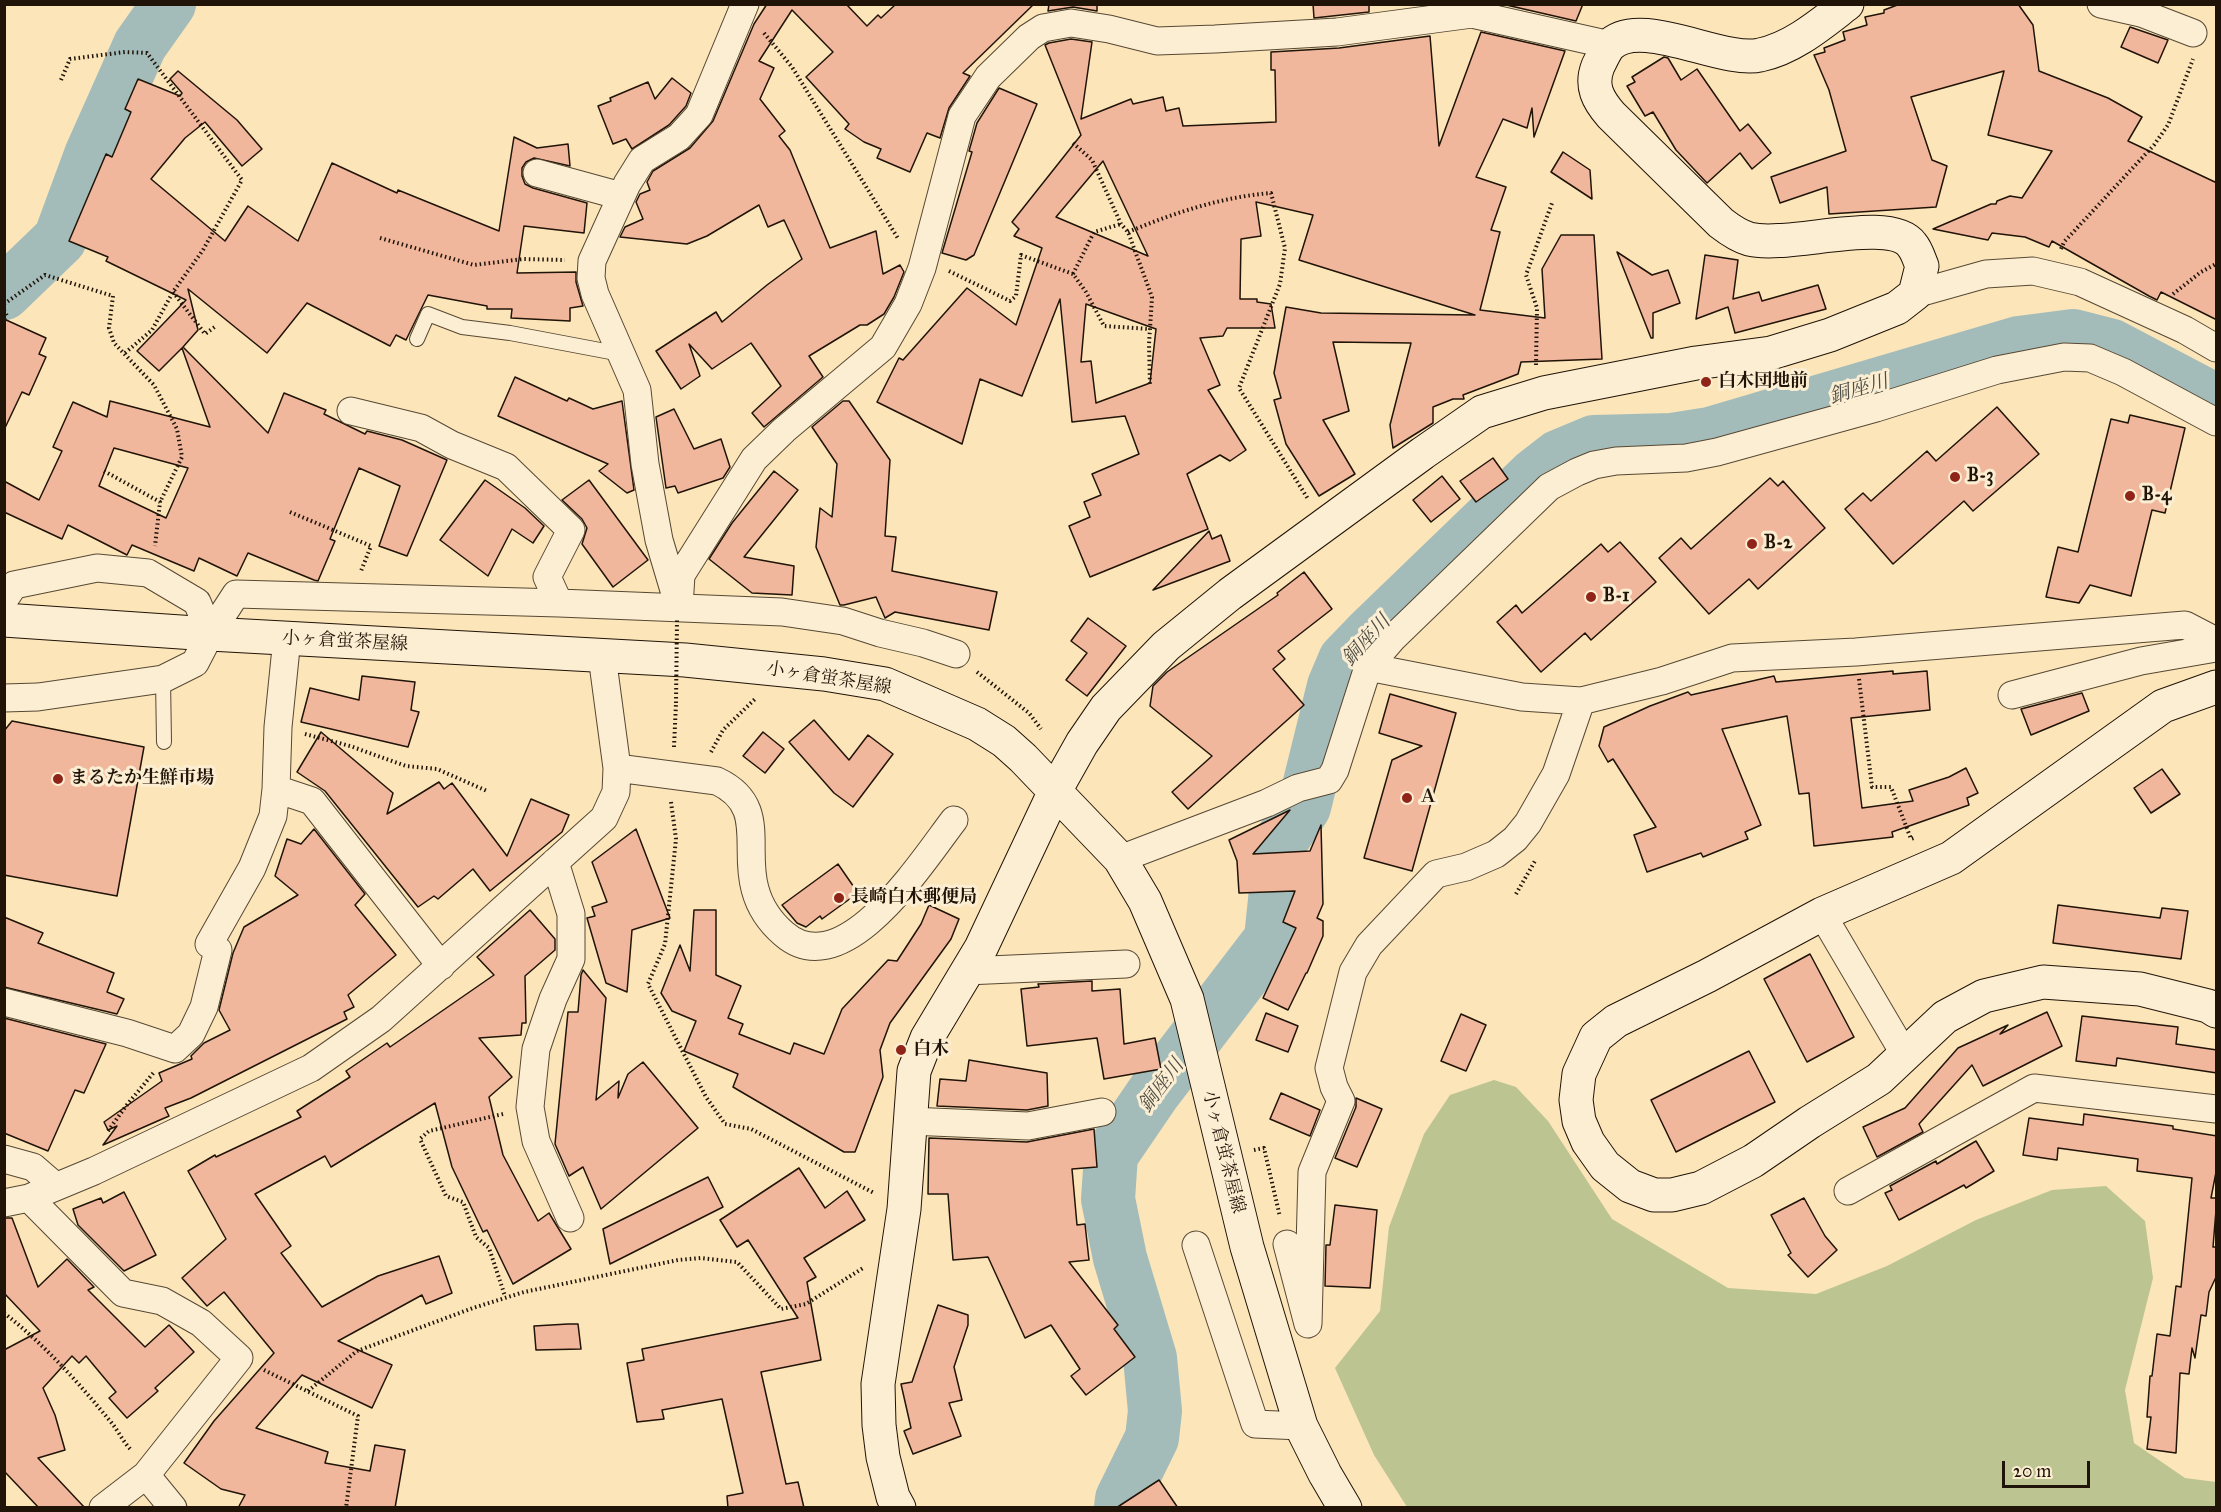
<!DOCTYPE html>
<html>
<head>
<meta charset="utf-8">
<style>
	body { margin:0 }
	#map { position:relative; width:2221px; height:1512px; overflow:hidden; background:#fbe5b9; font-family:"IM FELL Great Primer",serif }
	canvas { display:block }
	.frame { position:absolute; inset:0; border:6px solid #201307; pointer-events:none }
	.scale { position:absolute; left:2002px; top:1461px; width:88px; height:27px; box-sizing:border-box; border:3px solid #201307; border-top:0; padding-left:8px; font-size:18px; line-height:21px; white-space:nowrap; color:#201307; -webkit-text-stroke:4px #fceed2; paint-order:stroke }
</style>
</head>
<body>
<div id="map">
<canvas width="2221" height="1512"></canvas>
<div class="frame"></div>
<div class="scale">20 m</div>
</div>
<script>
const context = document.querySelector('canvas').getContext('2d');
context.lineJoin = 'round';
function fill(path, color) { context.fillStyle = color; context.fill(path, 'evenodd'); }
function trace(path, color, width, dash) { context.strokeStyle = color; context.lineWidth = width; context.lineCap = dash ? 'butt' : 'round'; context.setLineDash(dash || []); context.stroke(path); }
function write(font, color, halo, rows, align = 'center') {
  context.font = font + ' "IM FELL Great Primer","Noto Serif JP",serif'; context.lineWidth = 6; context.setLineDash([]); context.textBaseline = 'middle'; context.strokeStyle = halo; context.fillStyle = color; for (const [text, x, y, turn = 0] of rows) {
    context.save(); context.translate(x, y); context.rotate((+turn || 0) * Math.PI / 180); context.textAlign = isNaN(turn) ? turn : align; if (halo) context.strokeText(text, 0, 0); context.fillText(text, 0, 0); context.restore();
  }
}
fill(new Path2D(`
	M1494,1080L1516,1087L1548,1121L1612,1219L1728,1288L1816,1294L1887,1266L1976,1220L2052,1190L2106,1186L2145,1221L2153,1278L2125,1390L2134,1443L2185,1478L2216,1482V1507H1407L1374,1455L1335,1368L1380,1311L1389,1227L1424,1134L1450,1095Z`), '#bcc591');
trace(new Path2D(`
	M4,293L60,239L91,155L140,45L169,4
	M1121,1508L1122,1499L1152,1438L1155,1411L1150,1358L1120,1258L1108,1199L1111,1155L1154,1092L1271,939L1281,841L1304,807L1334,686L1345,660L1370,634L1536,474L1558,457L1594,442L1672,440L1710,434L2019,343L2073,336L2112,346L2216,401`), '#a3bcba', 54);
const building = new Path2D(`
	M767,4H846L867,26L878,15L881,18L896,4H1034L963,73L970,76L949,108L940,138L927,133L910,172L877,158L881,149L864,142L845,129L849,124L806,77L833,52L792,10L759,61L774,68L760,99L785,131L779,136L790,150L830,248L876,231L883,274L900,265L904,272L894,297L884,314L867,325H860L809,356L823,377L764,427L752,413L781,386L751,343L712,369L689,344L700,376L681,389L656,351L716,312L722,322L767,285L802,259L784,220L768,227L759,205L707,236L687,244L620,237L625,227L643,219L636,202L640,194L650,190L647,182L653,171L690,148L713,121L754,24Z
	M1049,4H1097V11L1073,7L1048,11Z
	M1313,4H1369V12L1314,18Z
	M1502,4H1583L1576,21Z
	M1900,4H2018L2033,25L2039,71L2108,98L2142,117L2128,141L2217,183V320L2161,292L2157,300L2149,296L2052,241L2049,247L2025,237L1992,233L1988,240L1933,229L1991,204H1996L1997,201L2010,196L2022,198L2052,151L1988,135L2004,71L1911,97L1932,160L1947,166L1936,207L1829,214L1827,187L1780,203L1771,177L1846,151L1829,90L1814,55L1825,52L1824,48L1845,40L1843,32L1867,25L1865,17L1884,13V10Z
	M2130,27L2168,40L2158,63L2121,47Z
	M1481,32L1565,51L1534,137L1532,108L1527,128L1503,119L1476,177L1506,187L1491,230L1500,232L1480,310L1545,318L1542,269L1561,235H1594L1602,359L1521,362L1518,374L1463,395L1464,399H1453L1433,407V423L1393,448L1390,425L1411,343L1333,342L1349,411L1323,420L1355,474L1319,496L1286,444L1274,400L1281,398L1274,373L1286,307L1321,313L1475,315L1299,260L1313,215L1256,202L1261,236L1241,239L1240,299H1257V302L1271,304L1275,328H1227L1223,336L1200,338L1220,385L1208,390L1246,450L1230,461L1220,455L1187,474L1208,529L1090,577L1069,526L1090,517L1084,502L1101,495L1092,474L1139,454L1125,416L1072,422L1060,299L1022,396L980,379L962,444L877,402L899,358L903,360L967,288L1016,325L1042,248L1014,236L1019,229L1012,222L1081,135L1045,45L1049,43L1071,39L1092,42L1081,119L1131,99L1133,104L1163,97L1166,111L1179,108L1183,126L1276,122L1275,70H1271V52L1339,48L1430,36L1439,146ZM1103,161L1148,256L1056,217ZM1086,304L1156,329L1150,383L1096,403L1091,361L1081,362Z
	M1664,57L1668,58L1681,80L1697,69L1740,131L1748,124L1771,153L1752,169L1740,153L1707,183L1676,150L1653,112L1645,116L1627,86L1635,82L1632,77Z
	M178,71L237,120L262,149L242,166L205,122L185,138L151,179L225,241L248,206L298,241L332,163L397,193L398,190L499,231L514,137L537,148L568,144L570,166L534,158L526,162L522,168V176L525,184L533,188L587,203L584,233L524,226L517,273L576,272V282L583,306L570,308V321L511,318L512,309H487V306L428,295L406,340L396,335L390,346L307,303L267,353L188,289L198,330L183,347L268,433L284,393L326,410L324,414L365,434L367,431L402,440L447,460L407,556L379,546L400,486L359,468L330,539L335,541L318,581L314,580L248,553L237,576L199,558L194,571L132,545L127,555L68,525L62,539L4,512V481L39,500L62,451L53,447L73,402L107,417L110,401L210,427L182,348L159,371L137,351L186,300L106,261L108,257L69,241L106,154L112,157L131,112L125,109L138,79L180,96L182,93L170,79ZM114,448L188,468L166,518L99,486Z
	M672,78L691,93L686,106L669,125L632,149L626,139L613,144L598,106L611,101L610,98L648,82L655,99Z
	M999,88L1037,104L974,255L966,260L942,253L972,152L969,151L977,123Z
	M1563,152L1590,170L1592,199L1551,172Z
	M1617,252L1652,275L1668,270L1680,303L1653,313V338H1651Z
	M1705,255L1738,260L1733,299L1759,292L1762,301L1818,285L1826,309L1735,333L1728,307L1696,319Z
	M4,319L46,338L39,354L46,357L29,395L22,392L4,430Z
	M515,377L567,401L569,398L593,409L622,401L634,490L627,493L599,471L608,464L498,416Z
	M843,401H849L890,460L885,536L896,537L892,571L997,592L989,630L895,612L885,618L876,597L844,605H840L816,547L820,508L832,517L837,464L812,427Z
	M1997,407L2039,454L1973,511L1964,501L1893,564L1845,509L1863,493L1871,501L1927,451L1936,461Z
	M674,409L694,449L721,439L730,467L723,478L678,493L675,486L666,488L656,417Z
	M2130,415L2185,428L2165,513L2152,510L2131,596L2090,585L2079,603L2046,597L2058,547L2078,552L2111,419L2128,423Z
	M1493,458L1508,479L1476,502L1460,481Z
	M774,471L798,490L744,557L794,566L792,595L752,593L709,559L732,523Z
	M1442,476L1460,499L1431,522L1413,500Z
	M1770,478L1778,486L1783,481L1825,528L1758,589L1749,579L1709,614L1659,558L1681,538L1691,549Z
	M485,480L525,508L544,526L533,543L512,529L488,576L440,540Z
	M589,480L648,560L613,587L582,544L587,528L582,519L562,500Z
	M1209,531L1212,539L1221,535L1230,561L1153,590Z
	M1620,542L1656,582L1591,640L1585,633L1541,672L1497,622L1516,605L1522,613L1601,544L1608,552Z
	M1304,572L1332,609L1278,651L1285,659L1273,669L1304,705L1188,809L1172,792L1212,756L1150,706L1153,686L1167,672L1278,595L1277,593Z
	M1088,618L1126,646L1087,696L1066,680L1087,653L1071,641Z
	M1893,671V674L1927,671L1930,710L1851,718L1862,808L1913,801L1909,790L1949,777L1966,768L1978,793L1967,798L1969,805L1892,832L1893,837L1814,846L1809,793L1799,794L1787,716L1722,729L1761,825L1745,832L1748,839L1703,857L1701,853L1647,872L1634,835L1656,827L1613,759L1608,762L1599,746L1604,727L1650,706L1688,692L1691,695L1774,676L1776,682Z
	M362,676L415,682L411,710L419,712L408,747L301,722L310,688L359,700Z
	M2082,693L2089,711L2031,735L2021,709Z
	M1390,694L1456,713L1412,871L1364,858L1392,760L1422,746L1379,733Z
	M814,720L849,760L868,735L893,754L853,807L834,793L789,742Z
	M12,721L144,747L117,896L4,875V731Z
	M321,732L393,793L387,814L439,782L444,789L452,783L507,856L531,799L569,815L562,832L490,891L473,869L438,899L434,896L418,907L325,791L297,772Z
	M763,732L784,749L765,773L743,756Z
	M2162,769L2180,794L2151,813L2134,788Z
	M1290,810L1253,854L1310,851L1321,825L1323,904L1317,918L1323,921V936L1307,973H1306L1288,1010L1263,998L1296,928L1283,922L1295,891L1239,893L1237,861L1229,840Z
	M314,829L365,894L355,905L396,955L348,995L354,1007L344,1012L347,1019L191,1098L165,1108L169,1116L103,1145L117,1126L108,1130L104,1122L162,1081L159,1073L192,1059L191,1056L204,1043L230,1030L219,1010L233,953L244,927L298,895L275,876L287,839L301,844Z
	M636,829L670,918L632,930L627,992L606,983L587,918L595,916L592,907L607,902L592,862Z
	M838,864L858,893L822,919L820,916L806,927L797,923L782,905Z
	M929,905L959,919L951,939L890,1023L880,1050L883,1077L855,1152H844L733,1087L738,1074L684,1051L696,1021L672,1011L661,993L680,945L690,971L694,910H716V975L741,986L728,1018L743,1024L739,1034L790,1054L794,1043L824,1054L842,1009L888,960L897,961L921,924Z
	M2058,905L2160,918L2162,908L2188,911L2181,959L2053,943Z
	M530,910L555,939V950L525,976L526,1023H522L521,1035L479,1038L512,1077L489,1097L503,1155L538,1221L549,1213L571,1249L513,1284L487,1230L483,1232L452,1167L435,1103L331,1167L325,1156L255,1194L291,1246L281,1253L322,1307L378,1276L439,1256L452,1293L426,1304L422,1295L338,1341L392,1365L372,1408L302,1375L256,1428L328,1452L325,1463L370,1471L375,1445L405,1450L395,1508H238L245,1495L221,1489L184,1463L214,1421L274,1353L224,1292L207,1306L182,1278L226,1239L188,1171L215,1155L216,1157L301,1117L297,1111L350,1077L346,1071L387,1043L390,1047L494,975L477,957Z
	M4,917L43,933L38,943L114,973L107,992L124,999L117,1014L4,987Z
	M1810,954L1854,1037L1807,1062L1764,979Z
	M583,970L606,998L596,1100L619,1081L618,1098L628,1074L643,1062L698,1128L601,1209L583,1167L569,1176L555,1144L568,1012H578L581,975Z
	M1092,981V991L1120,989L1124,1044L1155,1038L1161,1069L1104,1079L1097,1038L1027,1046L1021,989L1039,987L1038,984Z
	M2047,1012L2062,1046L1983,1086L1972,1065L1919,1124L1923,1132L1877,1157L1863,1127L1905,1108L1958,1048L2008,1025L2000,1034Z
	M1266,1013L1298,1026L1288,1052L1256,1040Z
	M1461,1014L1486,1025L1466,1071L1441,1061Z
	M2082,1016L2178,1027L2176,1044L2217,1050V1073L2117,1058L2116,1066L2076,1061Z
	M4,1018L106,1044L84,1093L75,1090L48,1151L4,1133Z
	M1749,1051L1775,1102L1676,1152L1651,1100Z
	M969,1060L1047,1073L1048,1106L1027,1110L937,1106L940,1079L966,1081Z
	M1281,1093L1320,1110L1310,1136L1270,1119Z
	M1356,1098L1382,1109L1357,1167L1335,1158L1356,1107Z
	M2084,1114L2173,1126V1129L2217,1136V1167L2211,1198H2217L2213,1247H2217V1275L2209,1292L2206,1316L2201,1315L2195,1358L2192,1348L2189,1374L2180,1373L2176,1453L2147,1449L2151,1417H2147L2150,1376H2152L2157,1334L2170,1336L2176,1286L2181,1287L2192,1178L2137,1171L2138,1159L2058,1148L2057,1160L2023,1155L2029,1118L2083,1125Z
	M1094,1129L1097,1167L1072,1169L1077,1225L1085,1224L1089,1260L1069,1262L1118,1325L1114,1329L1135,1357L1086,1395L1071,1376L1080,1369L1051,1325L1025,1338L988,1257L953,1260L948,1194H928L929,1138L1027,1142Z
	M1976,1141L1994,1171L1966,1188L1964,1185L1899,1220L1885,1193L1892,1190L1890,1186L1936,1161L1937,1164Z
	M799,1168L825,1208L847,1191L865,1220L804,1258L816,1277L807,1282L821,1360L761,1372L786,1484L798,1482L804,1508H728L727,1496L743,1493L722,1399L662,1410L664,1419L637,1422L627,1363L644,1360L642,1349L798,1318L748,1240L737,1247L720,1220Z
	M708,1177L723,1207L610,1264L603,1229Z
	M124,1192L156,1255L124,1271L78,1225L73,1209L101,1198L103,1203Z
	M1804,1198L1825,1236L1837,1250L1808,1277L1788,1255L1791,1253L1771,1215Z
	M1335,1205L1377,1210L1370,1288L1325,1286L1326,1245H1330Z
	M4,1218H12L38,1287L67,1259L94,1287L88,1290L145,1347L169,1325L194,1352L155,1388L158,1391L127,1418L109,1398L116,1392L86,1356L79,1363L72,1356L43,1388L55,1415L65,1450L38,1458L85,1508H39L4,1471V1350L40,1331L4,1293Z
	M938,1305L968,1315V1325L954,1367L962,1400L949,1403L961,1436L913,1454L904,1431L911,1428L901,1384L912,1382Z
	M568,1324H578L581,1349L536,1350L534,1326Z
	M1159,1480L1178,1508H1116Z`);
fill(building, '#f1b79c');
trace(building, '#201307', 1.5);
const lane = new Path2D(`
	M417,339L428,314L462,327L510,333L621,354
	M163,679L164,742`);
const street = new Path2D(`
	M2101,4L2141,13L2193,33
	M537,173L621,196
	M1915,294L1986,274L2033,271L2080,282L2185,330L2216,348
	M351,411L421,428L452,445L506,467L571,530L547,577L559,603
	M6,597L14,585L97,568L148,573L197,602L210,634
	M676,597L659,540L645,464L637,390L595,294L591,278L592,261L627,184L642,160L679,137L699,115L745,4
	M679,607L681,575L754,459L784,430L883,347L908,304L922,268L962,116L988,77L1029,37L1043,28L1071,23L1109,29L1157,41L1215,39L1337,32L1472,14L1610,45
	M1368,667L1393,638L1549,487L1577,472L1594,465L1616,461L1686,458L1717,452L1876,408L1997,370L2064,357L2090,358L2123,372L2216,422
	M2012,695L2141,661L2216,648
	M4,698L38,697L163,679L195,663L210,634L236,594L559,603L782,612L843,621L880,633L923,643L956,654
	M617,768L717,781C768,805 743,847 755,889C760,908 770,922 784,934C844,986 923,860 954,820
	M276,789L312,801L441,966
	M1120,859L1267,803L1298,788L1329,780L1335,770L1368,667L1522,697L1581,701L1662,681L1732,658L1856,652L2185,625L2216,641
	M555,862L571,914V959L553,999L536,1049L530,1107L536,1141L570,1218
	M1822,914L1905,1055
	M966,971L1126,964
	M4,1002L127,1033L175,1049L191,1034L204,1007L218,950L209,944L252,868L273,816L276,789L278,727L287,638
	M909,1121L1028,1126L1102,1112
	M4,1159L33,1167L55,1186
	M1848,1191L2034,1088L2216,1109
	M29,1198L123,1293L162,1301L201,1323L239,1358L146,1475L103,1508
	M4,1203L29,1198L94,1171L311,1068L381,1019L604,818L616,792L617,768L602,656
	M1287,1244L1308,1324L1312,1172L1341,1101L1334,1087L1329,1068L1353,972L1369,945L1436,874L1466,867L1496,854L1515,839L1528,823L1556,774L1581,701
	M1196,1245L1255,1424L1301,1426
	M146,1475L173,1508`);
const secondary = new Path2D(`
	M4,620L210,634L685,660L824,674L885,684L977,724L1004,741L1023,758L1120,859L1145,901L1187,999L1247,1247L1301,1426L1325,1474L1345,1508
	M2216,687L2163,706L1951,858L1822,914L1707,976L1616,1021L1596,1037L1579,1074L1576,1100L1579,1121L1588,1142L1605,1166L1630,1186L1654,1195H1672L1701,1188L1753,1161L1810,1122L1879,1079L1945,1017L1984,996L2043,982L2140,989L2208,1006L2216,1011
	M899,1508L893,1497L883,1457L879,1425L878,1384L904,1209L914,1071L927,1038L981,948L1055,791L1082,743L1106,708L1166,646L1230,594L1423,453L1482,412L1544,393L1696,363L1771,353L1830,335L1897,308L1915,294L1922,266C1919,259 1917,251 1912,245C1890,215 1788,249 1749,239C1739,236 1730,230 1721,223L1611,115C1598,100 1590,86 1598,66C1601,60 1605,51 1609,46C1639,14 1722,64 1760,55C1793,48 1821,24 1847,4`);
trace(lane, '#574834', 16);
trace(street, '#574834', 29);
trace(secondary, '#201307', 35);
trace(new Path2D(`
	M764,33L792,67L899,240
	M61,80L70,59L125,52L147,53L242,180L203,250L173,292L152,330L125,353
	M1073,143L1092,160L1121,224L1128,232L1152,297L1149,344L1150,385
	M1128,232C1174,213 1221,197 1271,193L1285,248L1280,284L1239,388L1308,499
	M380,238L474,265L523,259L565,260
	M2061,249L2064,242L2154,145L2168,125L2193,59
	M949,271L1010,301L1016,296L1021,255L1073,274L1086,292L1104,326L1150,329
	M1073,274L1094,232L1121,224
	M173,292L205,334L216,326
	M2173,294L2201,272L2216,264
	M4,304L45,275L113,296L109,328L114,343L154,385L177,429L182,457L160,502
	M4,310L7,316L4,319
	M1536,365L1537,308L1526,275L1552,203
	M104,471L160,502L155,546
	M290,512L371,546L361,571
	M977,672L1029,713L1041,729
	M1859,679L1872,787H1891L1911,839L1914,838
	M305,734L350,746L406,766L437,769L487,791
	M674,747L676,703
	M711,752L723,730L755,699
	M671,802L676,839L665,944L648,984L706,1097L725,1124L751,1129L874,1193
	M1516,894L1535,861
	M503,1114L429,1131L420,1139L446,1196L463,1202L476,1237L489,1248L505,1296
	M108,1131L126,1106L155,1071
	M1254,1150L1264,1148L1280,1217
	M4,1313C44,1344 78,1382 110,1421C118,1430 123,1442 132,1451
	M264,1370L358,1416L346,1508
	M308,1391L357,1351L473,1308L524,1292L678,1260L701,1258L737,1262L781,1309L806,1304L863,1268`), '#201307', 4, [1.5, 3]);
trace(lane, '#fceed2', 14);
trace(street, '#fceed2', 27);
trace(secondary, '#fceed2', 33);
trace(new Path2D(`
	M676,703L677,620`), '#201307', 4, [1.5, 3]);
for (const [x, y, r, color] of [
	[1706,382,6,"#8f2418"],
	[1955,477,6,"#8f2418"],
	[2130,496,6,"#8f2418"],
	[1752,544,6,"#8f2418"],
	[1591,597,6,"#8f2418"],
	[58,779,6,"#8f2418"],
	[1407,798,6,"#8f2418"],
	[839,898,6,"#8f2418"],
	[901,1050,6,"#8f2418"]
]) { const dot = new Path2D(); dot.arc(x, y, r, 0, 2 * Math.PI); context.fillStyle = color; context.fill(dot); trace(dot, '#fceed2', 2); }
write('bold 18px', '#201307', '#fceed2', [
	["白木団地前",1718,382],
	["B-3",1967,477],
	["B-4",2142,496],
	["B-2",1764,544],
	["B-1",1603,597],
	["まるたか生鮮市場",70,779],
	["Ａ",1419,798],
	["長崎白木郵便局",851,898],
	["白木",913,1050]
], 'left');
write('18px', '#201307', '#fceed2', [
	["小ヶ倉蛍茶屋線",345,642,3],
	["小ヶ倉蛍茶屋線",829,679,9],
	["小ヶ倉蛍茶屋線",1223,1152,76]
]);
write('italic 20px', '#4e4e46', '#fceed2', [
	["銅座川",1859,390,-16],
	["銅座川",1367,641,-48],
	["銅座川",1162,1086,-53]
]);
</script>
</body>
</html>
